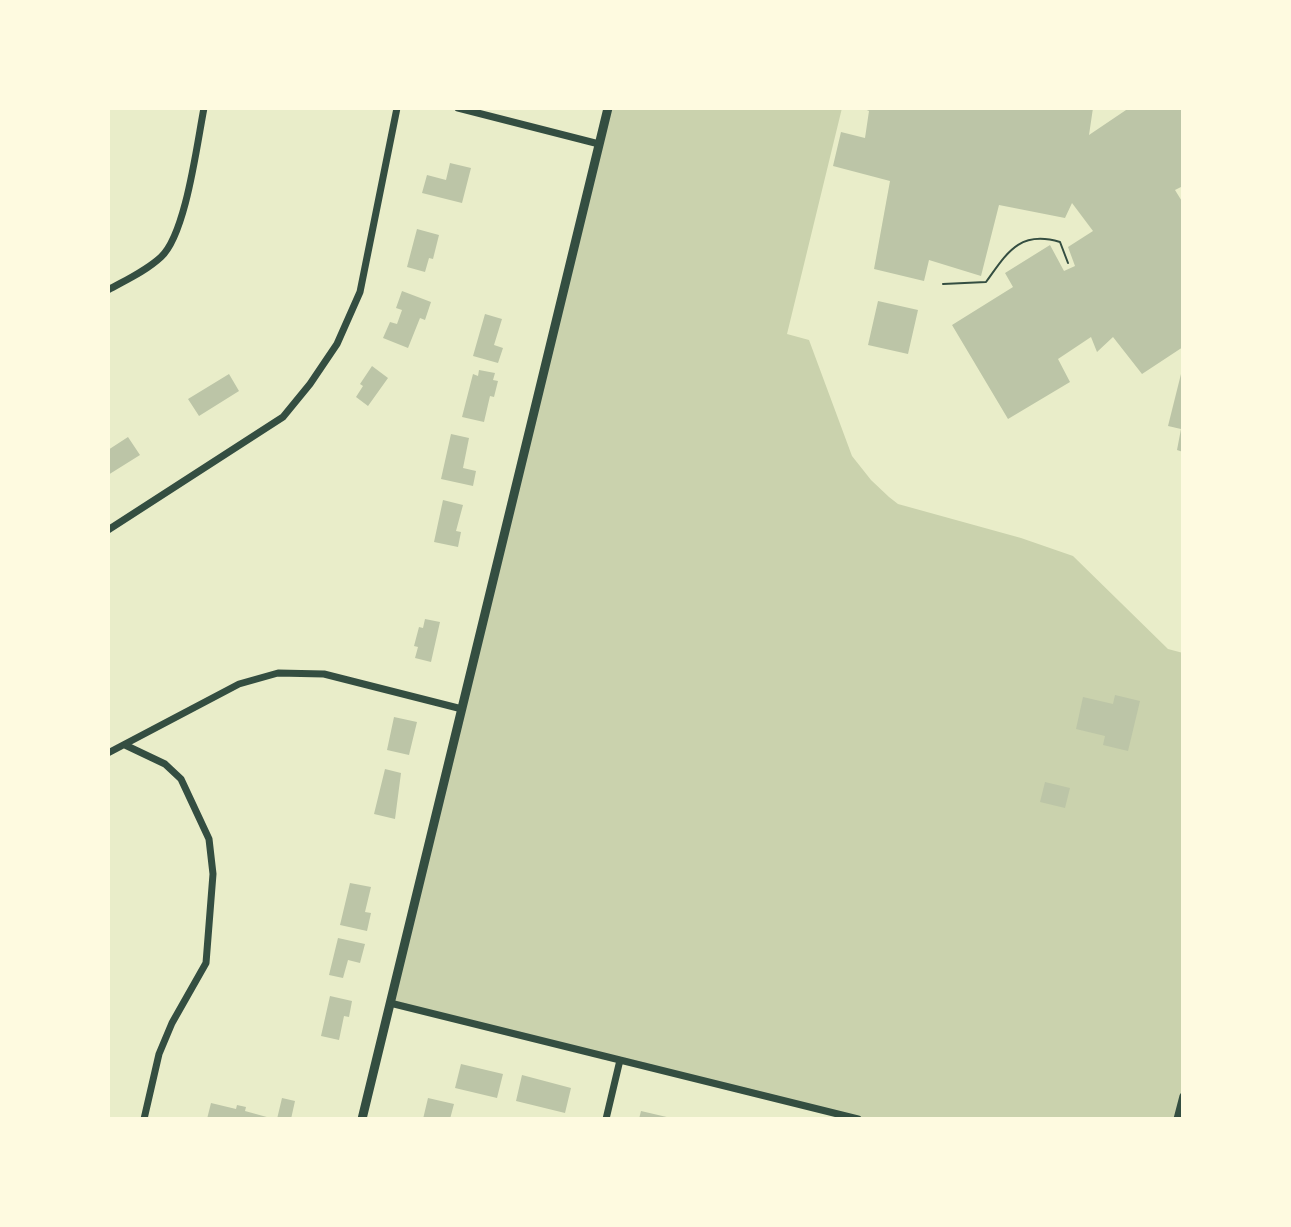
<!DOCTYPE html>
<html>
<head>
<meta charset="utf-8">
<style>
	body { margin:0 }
	#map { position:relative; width:1291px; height:1227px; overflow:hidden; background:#e9edc9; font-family:Montserrat,sans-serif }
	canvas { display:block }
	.frame { position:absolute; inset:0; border:110px solid #fefae0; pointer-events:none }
</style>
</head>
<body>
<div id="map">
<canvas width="1291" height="1227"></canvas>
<div class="frame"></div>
</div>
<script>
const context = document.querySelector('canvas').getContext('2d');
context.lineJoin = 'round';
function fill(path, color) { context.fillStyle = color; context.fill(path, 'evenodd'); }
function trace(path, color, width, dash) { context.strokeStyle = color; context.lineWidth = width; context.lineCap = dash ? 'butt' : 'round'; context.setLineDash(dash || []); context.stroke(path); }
fill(new Path2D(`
	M608,108H842L787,334L809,340L852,456L871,480L889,497L898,504L1021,538L1073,556L1168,649L1183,653V1095L1177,1119H858L390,1003Z`), '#cad2ad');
fill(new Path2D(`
	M862,108H1093L1089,135L1129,108H1183V186L1175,190L1183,203V347L1142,374L1113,337L1097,352L1091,337L1058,359L1070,382L1008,419L952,325L1013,287L1005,273L1050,245L1064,271L1075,266L1068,247L1093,231L1072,203L1065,218L999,205L981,276L929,260L924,281L874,269L890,181L833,166L841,132L865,138L869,111Z
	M450,163L471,168L462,203L422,193L427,175L446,180Z
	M417,229L439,235L433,259L429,258L425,272L407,267Z
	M402,291L431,302L425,320L420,318L408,348L383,338L390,322L397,324L402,310L396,308Z
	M878,301L918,310L908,354L868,345Z
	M485,314L502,319L494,345L503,348L498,363L473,356Z
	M372,366L388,378L368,406L356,397L363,386L360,384Z
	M479,370L495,373L493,380L498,381L494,397L490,396L484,422L462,417L473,374L478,376Z
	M1182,370H1183V452L1177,450L1181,429L1168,426Z
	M229,374L239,391L199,416L188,399Z
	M451,434L469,438L463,468L476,471L473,486L441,479Z
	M128,437L140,455L108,475V450Z
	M443,500L463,505L456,531L461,532L458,547L434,542Z
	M425,619L440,622L431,662L415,658L418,647L414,646L419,627L423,628Z
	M1115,695L1140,701L1128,751L1103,745L1105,736L1076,729L1083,697L1113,704Z
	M394,717L417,722L409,755L387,750Z
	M385,769L401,773L395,819L374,814Z
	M1045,782L1070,788L1065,808L1040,802Z
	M350,883L371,887L365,912L371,913L367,931L340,925Z
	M338,938L365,944L360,963L348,960L343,978L329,975Z
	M330,996L352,1001L349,1017L344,1016L339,1040L321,1036Z
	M461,1064L503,1074L497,1098L455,1088Z
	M522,1075L571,1088L565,1113L516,1101Z
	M282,1098L295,1101L291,1119H277Z
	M428,1098L454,1104L450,1119H423Z
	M211,1103L236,1109L237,1105L246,1107L245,1111L274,1119H207Z
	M641,1111L671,1118V1119H639Z`), '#bcc5a7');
trace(new Path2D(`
	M943,284L986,282C1007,253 1019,230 1060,242L1068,263`), '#344e41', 2);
trace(new Path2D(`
	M458,108L599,144
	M108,290C126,280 146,271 161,257C186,234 197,143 204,108
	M108,530L283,417L310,384L337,344L360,292L397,108
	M125,745L165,764L181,779L209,839L213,874L206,963L172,1023L159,1054L144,1119
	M108,753L239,684L278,673L324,674L462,709
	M390,1003L858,1119
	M606,1119L620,1060
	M1177,1119L1183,1096`), '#344e41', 7);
trace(new Path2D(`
	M362,1119L608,108`), '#344e41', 9);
</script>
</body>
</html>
